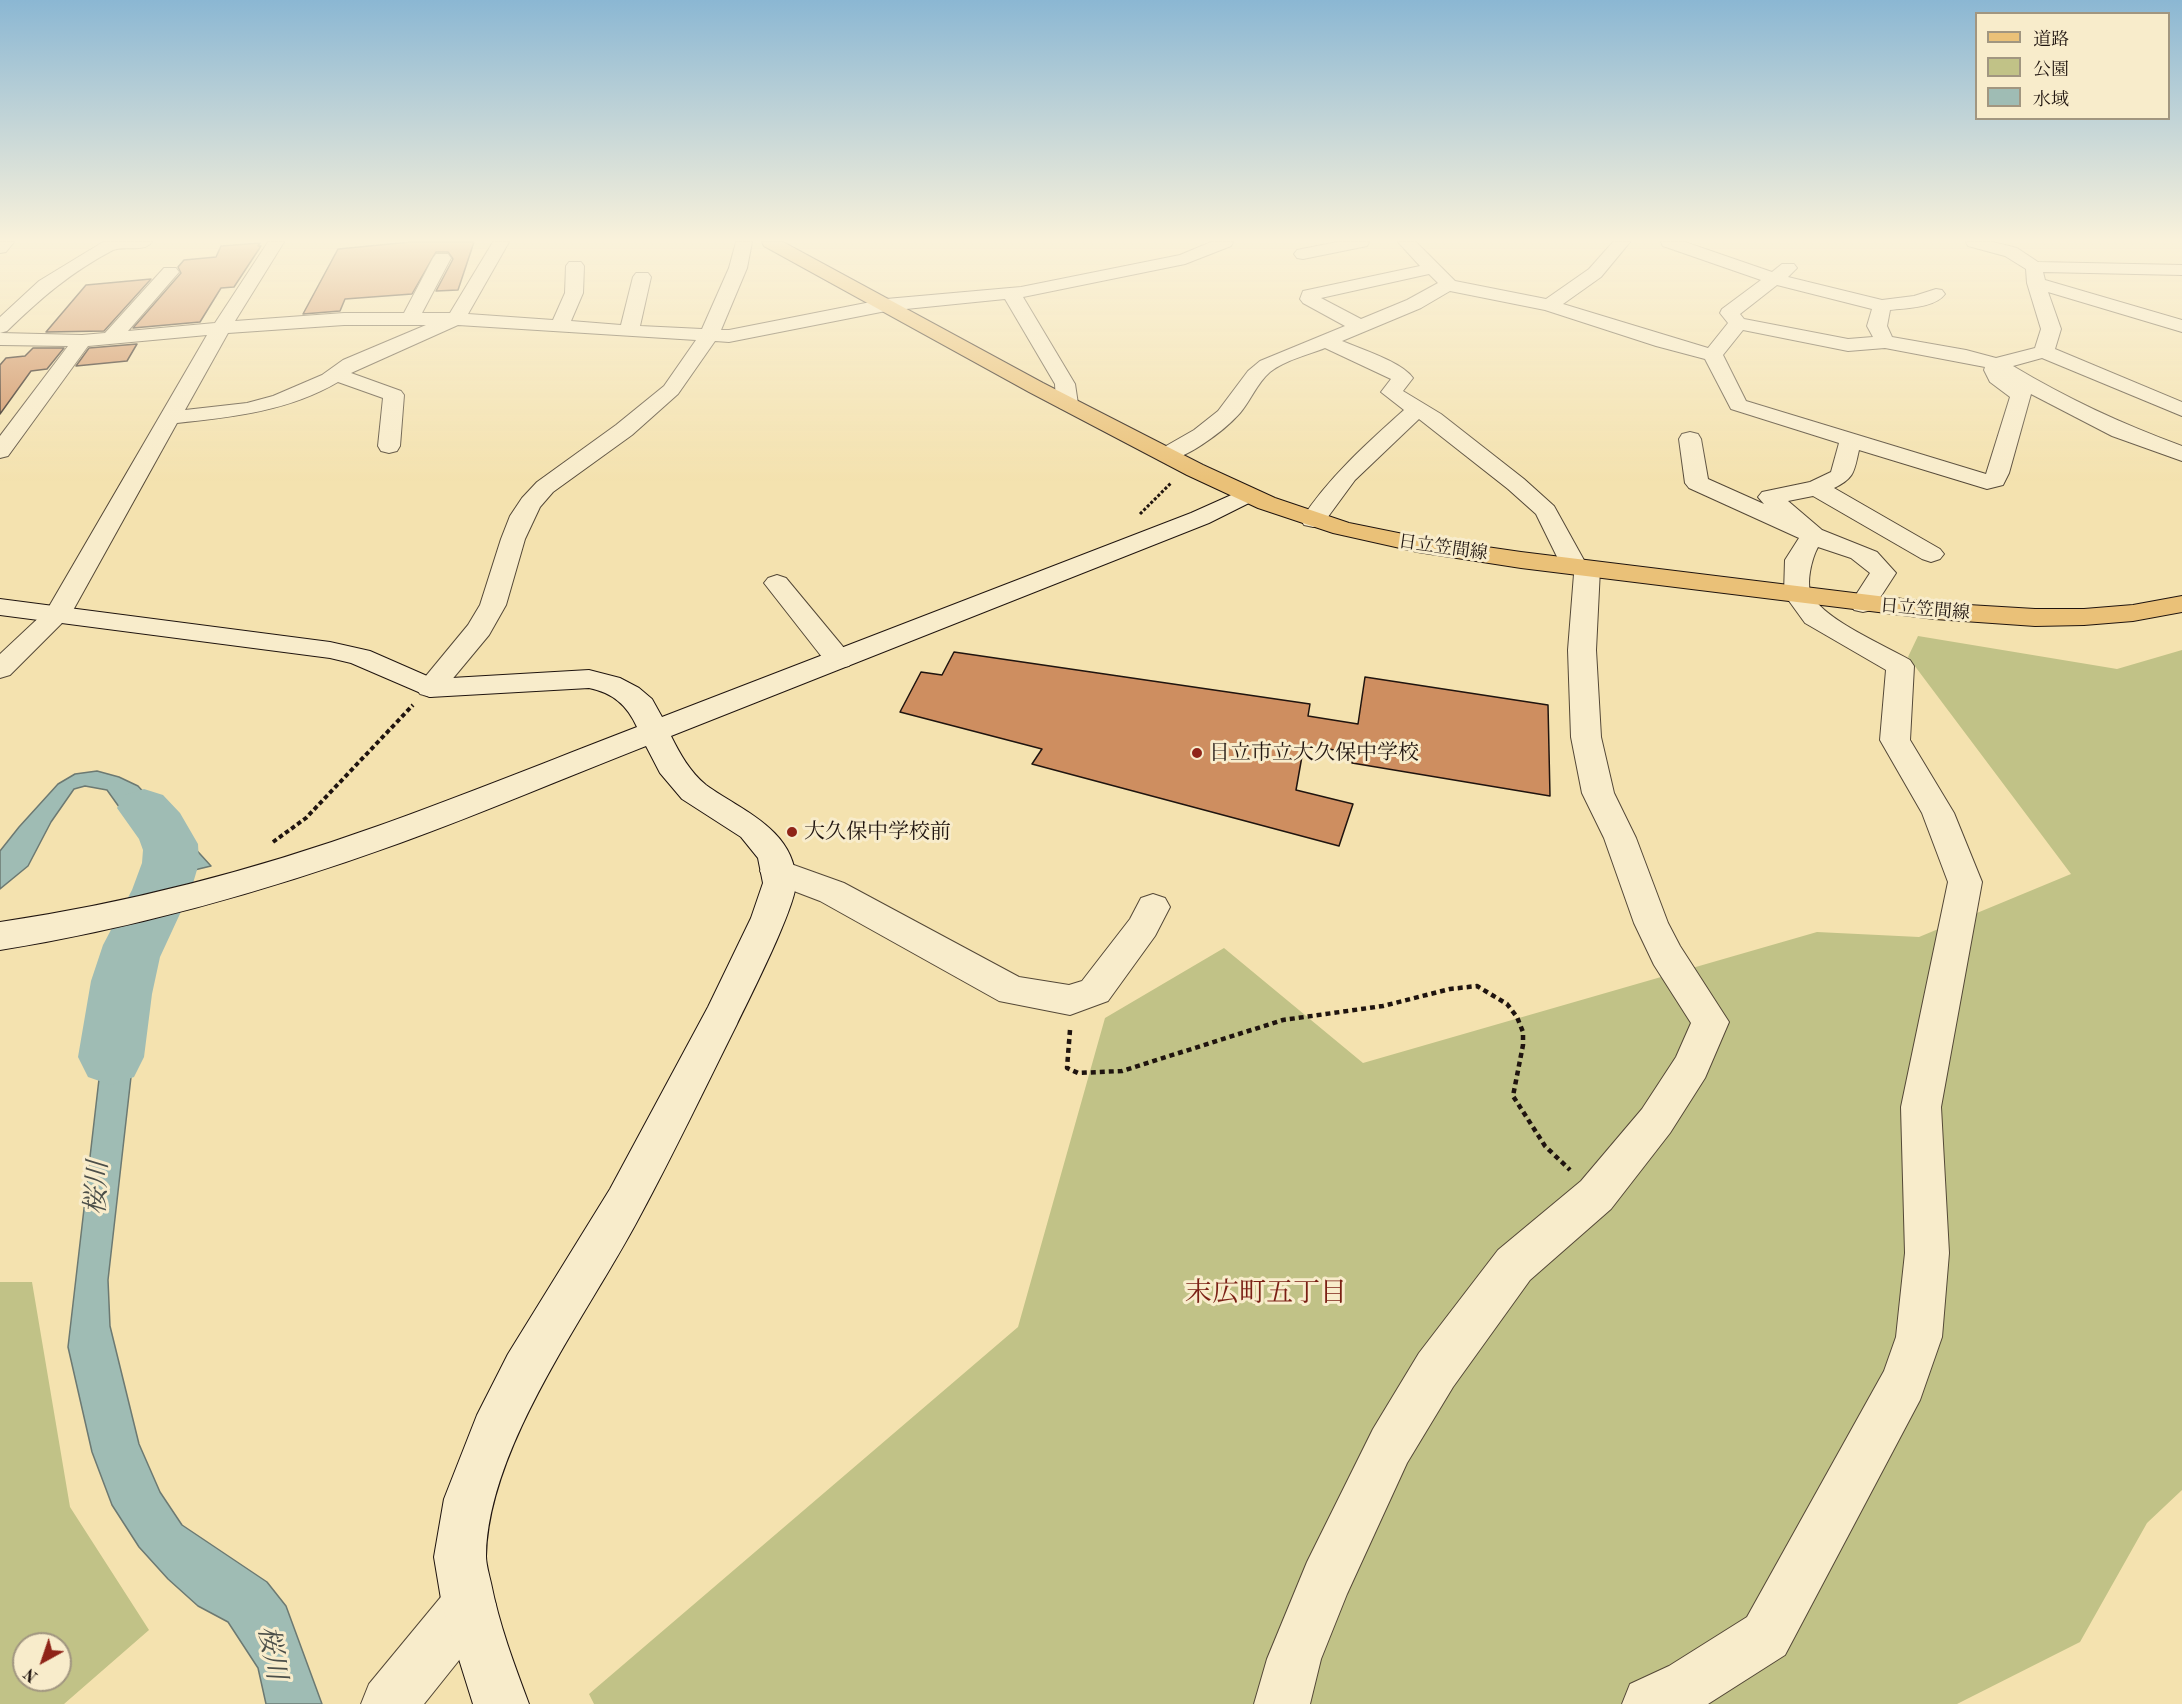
<!DOCTYPE html>
<html>
<head>
<meta charset="utf-8">
<style>
	body { margin:0 }
	#map { position:relative; width:2182px; height:1704px; overflow:hidden; background:#f4e2af; font-family:"Old Standard TT","Noto Serif JP",serif }
	canvas { display:block }
	.legend { position:absolute; left:1975px; top:12px; width:195px; height:108px; box-sizing:border-box; background:#f8eccb; border:2px solid #a19680; margin:0; padding:8px 10px; list-style:none; font-size:18px; color:#1f140f }
	.legend li { display:flex; align-items:center; gap:12px; height:30px }
	.legend b { width:30px; border:2px solid #a19680 }
	.north { position:absolute; left:12px; top:1632px; width:60px; height:60px; box-sizing:border-box; background:#f8eccb; border:2px solid #a19680; border-radius:50%; rotate:220deg; font-size:16px; font-weight:700; line-height:24px; text-align:center; color:#1f140f }
	.north::after { content:''; display:block; margin:auto; width:21px; height:27px; background:#8f2418; clip-path:polygon(50% 0,100% 100%,50% 72%,0 100%) }
</style>
</head>
<body>
<div id="map">
<canvas width="2182" height="1704"></canvas>
<ul class="legend">
<li><b style="height:8px;background:#eac178"></b>道路</li>
<li><b style="height:16px;background:#c1c287"></b>公園</li>
<li><b style="height:16px;background:#9fbcb4"></b>水域</li>
</ul>
<div class="north">N</div>
</div>
<script>
const context = document.querySelector('canvas').getContext('2d');
context.lineJoin = 'round';
function fill(path, color) { context.fillStyle = color; context.fill(path, 'evenodd'); }
function trace(path, color, width, dash) { context.strokeStyle = color; context.lineWidth = width; context.lineCap = dash ? 'butt' : 'round'; context.setLineDash(dash || []); context.stroke(path); }
function write(font, color, halo, rows, align = 'center') {
  context.font = font + ' "Old Standard TT","Noto Serif JP",serif'; context.lineWidth = 6; context.setLineDash([]); context.textBaseline = 'middle'; context.strokeStyle = halo; context.fillStyle = color; for (const [text, x, y, turn = 0] of rows) {
    context.save(); context.translate(x, y); context.rotate((+turn || 0) * Math.PI / 180); context.textAlign = isNaN(turn) ? turn : align; if (halo) context.strokeText(text, 0, 0); context.fillText(text, 0, 0); context.restore();
  }
}
fill(new Path2D(`
	M1918,636L2117,669L2182,650V1490L2147,1523L2080,1642L1957,1704H594L589,1694L1018,1327L1105,1018L1224,948L1363,1063L1817,932L1919,937L2071,874L1908,657Z
	M0,1282H32L70,1507L149,1630L64,1704H0ZM24,1644H60V1680H24Z`), '#c1c287');
const water = new Path2D(`
	M97,771L119,777L138,786L211,866L153,880L159,863L107,790L85,786L74,789L51,822L28,866L0,889V851L19,827L58,784L75,774Z
	M143,971L108,1280L110,1326L139,1444L160,1492L182,1525L267,1582L286,1606L322,1704H266L258,1668L228,1622L198,1606L168,1579L139,1547L112,1505L92,1452L68,1347L110,984Z`);
fill(water, '#9fbcb4');
trace(water, '#6c7972', 1.5);
fill(new Path2D(`
	M144,789L163,795L180,813L198,844L199,863L191,890L160,957L152,994L144,1057L134,1077L111,1085L88,1077L78,1057L91,981L103,945L132,890L142,863L143,850L139,839L117,808L125,795Z`), '#9fbcb4');
const building = new Path2D(`
	M410,242H474L458,290L436,291L453,259L448,252H436L412,294L345,299L340,311L303,314L338,249Z
	M260,243L258,246H261L234,287L221,288L200,322L133,328L181,273L178,267L184,260L216,257L221,246Z
	M151,279L104,331L46,332L86,285Z
	M137,344L127,361L76,366L89,348Z
	M33,348H64L47,369L31,371L0,414V365L6,358L25,356Z
	M954,652L1310,704L1308,716L1358,724L1365,677L1548,705L1550,796L1352,763L1353,753L1304,745L1296,790L1353,804L1339,846L1032,764L1042,749L900,712L921,672L942,675Z`);
fill(building, '#ce8e60');
trace(building, '#1f140f', 1.5);
const street = new Path2D(`
	M0,242H14L6,252L0,253Z
	M103,242H152C144,253 125,245 113,250C71,272 40,299 7,331L0,333V317L39,281Z
	M268,242H284L235,321L344,313H404L433,258L436,254H448L451,258L422,313H450L493,242H509L468,314L553,320L565,293L566,266L569,262H581L584,266L583,293L571,321L621,325L633,277L636,273H648L651,277L640,326L702,329L729,268L736,242H752L747,268L721,330H729L886,299L1021,287L1180,255L1211,242H1233L1231,246L1185,264L1023,297L1075,384L1078,404L1074,408L1067,410L1060,408L1056,404L1055,384L1005,299L886,311L729,342L715,341L678,394L632,435L553,492L540,507L525,539L506,605L489,635L440,694L430,697L420,694L416,688L468,625L480,605L501,539L510,516L522,498L537,482L616,425L664,386L696,340L458,325L351,373L401,391L404,395L400,446L397,451L389,453L381,451L378,446L383,398L338,382C289,411 233,417 177,423L71,614L10,675L0,678V654L47,610L207,335L88,346L8,456L0,458V436L68,346L0,345V333L82,335L105,333L164,268H176L179,272L128,331L215,323ZM344,325H426L343,360L322,375L273,396L247,403L185,410L228,333Z
	M1337,242H1369L1367,246L1303,259L1297,258L1294,254L1297,250Z
	M1398,242H1416L1455,281L1546,299L1589,269L1613,242H1630L1601,277L1563,304L1708,348L1728,323L1720,313L1722,309L1761,280L1663,246L1661,242H1685L1772,272L1782,264H1794L1797,268L1788,277L1882,300L1914,296L1936,289L1942,290L1945,294C1935,308 1906,308 1890,310L1887,326L1892,337L1966,350L1996,358L2035,348L2041,329L2027,283L2026,269L2005,256L1968,246L1966,242H1993L2017,248L2038,262L2182,265V275L2043,272L2045,280L2182,320V332L2048,292L2061,329L2055,349L2182,402V416L2042,358L2013,366C2068,399 2122,424 2182,446V461L2112,436L2031,394L2009,473L2003,485L1987,489L1859,450C1854,471 1855,478 1834,488L1940,549L1944,554L1940,559L1931,562L1922,559L1813,496L1788,501L1822,530L1877,552L1896,573L1872,610L1863,612L1854,610L1850,604L1870,573L1851,558L1818,547C1812,558 1805,584 1812,596C1827,621 1884,645 1910,660L1914,666L1910,740L1954,813L1982,882L1941,1107L1949,1253L1942,1337L1920,1400L1785,1655L1708,1704H1622L1630,1684L1669,1666L1747,1617L1884,1371L1896,1337L1905,1253L1901,1107L1948,882L1922,813L1880,740L1886,670L1805,623L1784,594L1785,560L1799,538L1689,488L1685,483L1679,439L1682,434L1690,432L1698,434L1701,439L1708,479L1764,504L1758,497L1762,492L1810,482L1831,472L1839,443L1731,409L1705,359L1656,346L1545,310L1450,291L1421,308L1342,341C1361,349 1402,362 1413,378L1403,391L1441,414L1524,479L1554,506L1585,562L1596,564L1600,569L1596,650L1601,737L1614,793L1636,838L1668,923L1680,946L1729,1022L1705,1078L1670,1133L1611,1209L1530,1280L1453,1387L1407,1463L1347,1594L1321,1659L1310,1704H1254L1267,1659L1307,1562L1373,1429L1419,1353L1498,1250L1581,1181L1642,1109L1676,1057L1691,1023L1654,965L1634,923L1604,838L1582,793L1571,737L1568,650L1574,574L1566,572L1562,567L1536,514L1508,489L1419,419L1355,480L1322,525L1313,527L1304,525L1301,520C1329,477 1366,444 1404,410L1381,392L1391,379L1325,348C1308,355 1285,360 1270,372C1257,383 1251,400 1240,413C1226,429 1181,465 1159,460L1156,455L1159,450L1194,430L1218,411L1248,371L1260,361L1345,326L1303,303L1300,299L1303,291L1420,266ZM1429,274L1438,283L1407,300L1361,319L1321,298ZM1777,285L1872,309L1867,326L1873,337L1848,339L1744,319L1740,314ZM1743,330L1848,351L1885,348L1985,367L1984,370L1990,382L2010,397L1986,474L1746,401L1723,355Z
	M777,575L786,578L849,654L853,660L849,666L839,668L829,666L764,583L768,578Z
	M777,859L844,883L1019,977L1069,985L1082,981L1130,919L1141,898L1153,894L1165,898L1170,907L1155,936L1108,1001L1070,1015L999,1001L820,901L765,880L760,871L765,862Z
	M469,1578L488,1586L496,1605L488,1624L424,1704H361L369,1684L450,1586Z`);
const secondary = new Path2D(`
	M1247,488L1255,490L1259,495L1255,500L1209,523L671,736C680,754 690,772 706,785C742,811 794,829 796,881C798,903 749,999 737,1024C705,1088 674,1153 640,1216C589,1313 488,1445 486,1556C486,1564 489,1574 491,1583C499,1624 514,1664 529,1704H473L442,1605L434,1557L444,1499L477,1415L508,1354L610,1189L708,1007L751,918L763,883L758,858L741,837L682,799L660,773L646,746C564,778 483,813 400,843C270,890 137,928 0,950V922C129,903 255,870 378,826C465,795 551,760 637,727C627,705 613,693 589,688L430,697L351,663L330,658L0,615V599L330,642L370,651L434,679L589,670L620,678L639,688L652,699L662,717L1191,513Z`);
const primary = new Path2D(`
	M762,242H783L1043,383L1203,465L1275,498L1349,523L1418,537L1521,552L1935,603L2035,609H2084L2133,605L2182,596V612L2133,621L2084,625L2035,626L1935,619L1521,568L1418,552L1333,533L1258,508L1187,475L1029,392L764,246Z`);
trace(street, '#544837', 2);
trace(secondary, '#1f140f', 2);
trace(primary, '#1f140f', 2);
trace(new Path2D(`
	M1140,514L1171,483`), '#1f140f', 3, [3, 2]);
trace(new Path2D(`
	M273,842L306,818L413,705`), '#1f140f', 4, [4.5, 3]);
trace(new Path2D(`
	M1070,1030L1067,1068L1078,1073L1122,1071L1283,1020L1383,1006L1450,989L1477,986L1507,1004L1517,1017L1523,1032V1045L1513,1096L1545,1146L1570,1170`), '#1f140f', 4.5, [5, 4]);
fill(street, '#f8eccb');
fill(secondary, '#f8eccb');
fill(primary, '#eac178');
const sky = context.createLinearGradient(0, 0, 0, 481);
sky.addColorStop(0, '#8bb7d3');
sky.addColorStop(0.5, '#faf2db');
sky.addColorStop(1, '#faf2db00');
context.fillStyle = sky;
context.fillRect(0, 0, 2182, 481);
for (const [x, y, r, color] of [
	[1197,753,6,"#8f2418"],
	[792,832,6,"#8f2418"]
]) { const dot = new Path2D(); dot.arc(x, y, r, 0, 2 * Math.PI); context.fillStyle = color; context.fill(dot); trace(dot, '#f8eccb', 2); }
write('18px', '#1f140f', '#f8eccb', [
	["日立笠間線",1443,548,8],
	["日立笠間線",1925,610,5]
]);
write('21px', '#1f140f', '#f8eccb', [
	["日立市立大久保中学校",1209,753],
	["大久保中学校前",804,832]
], 'left');
write('italic 27px', '#4c4f49', '#f8eccb', [
	["桜川",98,1188,-87],
	["桜川",271,1653,79]
]);
write('27px', '#7a1f14', '#f8eccb', [
	["末広町五丁目",1266,1294]
]);
</script>
</body>
</html>
